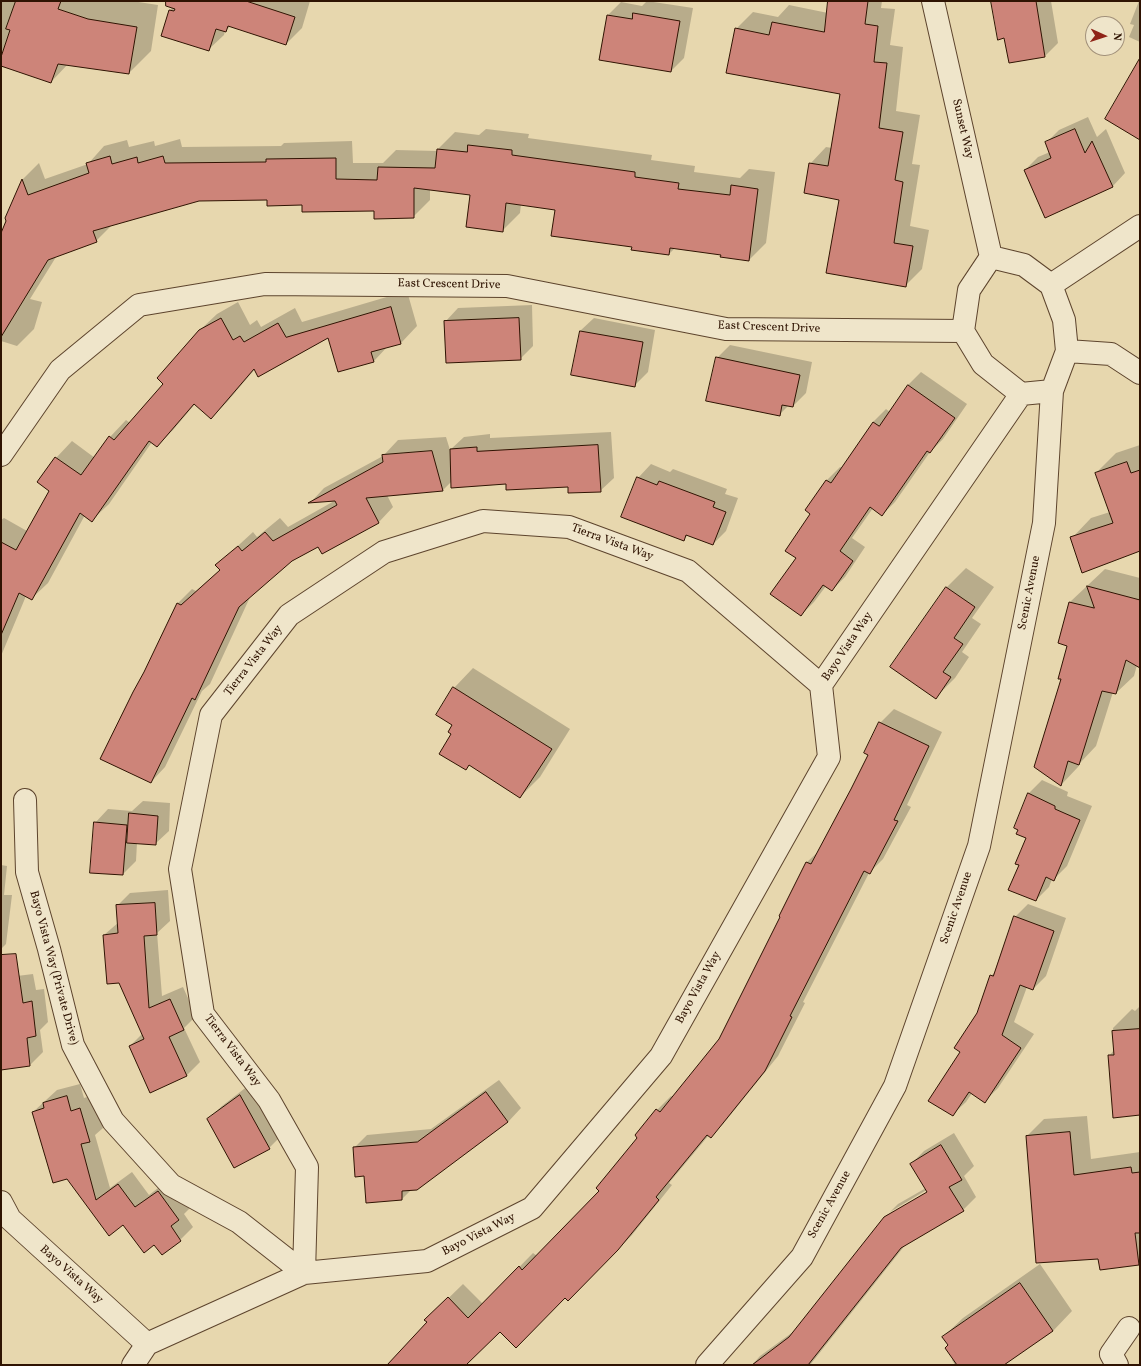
<!DOCTYPE html>
<html>
<head>
<meta charset="utf-8">
<style>
	body { margin:0 }
	#map { position:relative; width:1141px; height:1366px; overflow:hidden; background:#e7d7ae; font-family:Vollkorn,serif }
	canvas { display:block }
	.frame { position:absolute; inset:0; border:2px solid #2f1302; pointer-events:none }
	.north { position:absolute; left:1085px; top:16px; width:40px; height:40px; box-sizing:border-box; background:#efe5ca; border:1px solid #a2917a; border-radius:50%; rotate:93deg; font-size:11px; font-weight:700; line-height:16px; text-align:center; color:#2f1302 }
	.north::after { content:''; display:block; margin:auto; width:14px; height:18px; background:#8f2418; clip-path:polygon(50% 0,100% 100%,50% 72%,0 100%) }
</style>
</head>
<body>
<div id="map">
<canvas width="1141" height="1366"></canvas>
<div class="frame"></div>
<div class="north">N</div>
</div>
<script>
const context = document.querySelector('canvas').getContext('2d');
context.lineJoin = 'round';
function fill(path, color) { context.fillStyle = color; context.fill(path, 'evenodd'); }
function trace(path, color, width, dash) { context.strokeStyle = color; context.lineWidth = width; context.lineCap = dash ? 'butt' : 'round'; context.setLineDash(dash || []); context.stroke(path); }
function write(font, color, halo, rows, align = 'center') {
  context.font = font + ' Vollkorn,serif'; context.lineWidth = 3; context.setLineDash([]); context.textBaseline = 'middle'; context.strokeStyle = halo; context.fillStyle = color; for (const [text, x, y, turn = 0] of rows) {
    context.save(); context.translate(x, y); context.rotate((+turn || 0) * Math.PI / 180); context.textAlign = isNaN(turn) ? turn : align; if (halo) context.strokeText(text, 0, 0); context.fillText(text, 0, 0); context.restore();
  }
}
fill(new Path2D(`
	M1,1H132L158,5L151,51L129,73L68,64L51,82L1,65Z
	M178,1H310L302,28L286,44L231,26L225,31L224,35L208,50L162,35L170,10Z
	M647,1L693,8L684,58L671,71L608,15L621,2L642,6Z
	M829,1H882L881,8L895,9L890,45L903,47L896,111L920,115L912,164L920,165L910,226L929,230L922,269L905,286L840,199L810,164L826,147L832,148L841,94L736,29L753,12L778,17L789,5L828,13Z
	M992,1H1051L1058,43L1045,56L1010,62L1005,37Z
	M1139,1H1140V42L1129,37L1134,25L1130,24Z
	M1088,117L1097,137L1106,129L1125,173L1112,187L1025,170L1038,157L1050,152L1046,143L1059,130Z
	M486,129L529,134L528,138L652,155L651,160L695,166L694,172L740,178L749,169L775,172L766,243L749,260L722,254L675,248L669,254L633,246L556,209L521,204L520,213L503,230L471,194L430,189V200L413,217L375,210L268,199L198,200L113,224L96,241L56,257L30,299L42,302L34,329L17,346L1,341V236L7,221L6,218L22,180L39,163L45,179L88,164L104,146L127,140L129,147L154,141L155,146L180,139L182,147L281,146L284,143L352,141L353,163H383L396,150L438,151V149L455,132L479,135Z
	M407,291L417,326L401,343L388,346L374,361L339,371L329,337L255,369L227,402L211,418L195,404L173,430L157,446L152,442L109,504L92,520L85,515L48,583L31,599L26,596L1,656V520L4,518L27,531L50,490L56,458L72,441L95,458L110,437L126,420L130,423L164,384L200,330L217,314L238,302L250,325L257,320L261,327L295,308L302,322Z
	M532,305L533,346L520,359L445,322L458,308Z
	M594,318L655,330L648,372L635,385L580,331Z
	M730,345L812,362L806,393L793,406L789,405L779,415L717,358Z
	M921,372L967,404L943,439L930,452L895,502L882,515L873,508L852,538L865,547L845,577L832,590L826,586L814,602L801,615L797,558L812,514L806,510L827,480L840,467L842,468L873,422L886,409L890,412L908,385Z
	M611,432L614,478L600,491L569,486L452,481L443,490L387,495L393,507L379,522L323,553L319,546L292,560L251,595L210,684L202,691L165,767L151,782L145,673L177,604L192,589L196,591L221,569L217,565L253,532L257,537L280,518L288,527L336,500L311,502L324,488L383,456L398,440L446,437L450,450L464,437L490,434V438Z
	M1140,445V551L1072,538L1091,518L1110,512L1096,473L1116,453Z
	M651,464L670,472L673,469L727,489L725,494L738,498L726,531L713,544L689,534L684,539L638,478Z
	M966,568L994,587L972,618L981,624L962,652L969,657L955,678L936,697L892,667L947,587Z
	M1105,569L1140,578V667L1137,665L1134,676L1116,693L1113,692L1096,746L1080,763L1078,767L1061,785L1062,679L1069,645L1059,642L1070,602Z
	M473,668L570,729L540,777L520,797L470,765L465,769L452,734L454,688Z
	M894,709L942,732L907,805L911,807L883,859L869,873L803,1002L805,1003L778,1056L724,1123L711,1136L709,1135L669,1183L672,1185L632,1235L568,1300L565,1297L500,1331L464,1365H388L428,1322L426,1320L463,1284L483,1304L533,1253L537,1256L601,1191L638,1137L636,1135L657,1110L671,1096L673,1097L719,1040L807,862L820,850L869,755L880,723Z
	M1042,780L1068,792L1067,796L1092,806L1067,866L1054,879H1052L1049,887L1036,900L1020,865L1027,837L1019,830L1015,828L1029,793Z
	M143,801L170,803L169,831L155,844L137,843L136,861L123,874L95,823L108,809L132,811Z
	M1,865L7,866L4,895H12L6,944L1,949Z
	M168,890L170,921L157,933L162,996L183,987L196,1016L184,1028L200,1062L187,1075L130,1046L143,1033L104,935L119,922L117,906L130,893Z
	M1028,904L1066,918L1046,976L1033,989L1027,987L1014,1022L1034,1034L998,1088L985,1101L972,1093L966,1102L952,1115L962,1052L978,1013L991,976L996,971L1015,917Z
	M33,974L36,990L44,989L48,1022L40,1030L43,1052L30,1065L1,1069V978Z
	M1140,1006V1114L1109,1056L1114,1050L1113,1028L1132,1009L1135,1011Z
	M499,1080L521,1108L508,1122L416,1189H412L402,1199L365,1175L354,1148L367,1135L431,1129Z
	M253,1082L282,1135L269,1148L208,1119L222,1106Z
	M80,1084L84,1098L93,1095L103,1128L95,1135L110,1188L132,1172L149,1195L171,1178L192,1206L184,1214L193,1227L180,1240L162,1254L154,1244L123,1224L109,1234L33,1112L57,1090Z
	M1087,1116L1091,1159L1140,1152V1262L1139,1264L1099,1258L1027,1136L1044,1119Z
	M954,1133L974,1166L964,1176L976,1197L963,1210L906,1244L810,1365H752L760,1356L797,1329L888,1214V1216L931,1190L930,1188L890,1212L898,1204L926,1188L911,1164L924,1151Z
	M1040,1264L1072,1311L1053,1331L1002,1365H955L952,1360L954,1358L949,1345L943,1337L963,1318Z`), '#0003');
const building = new Path2D(`
	M16,1H61L58,9L88,19L137,27L129,74L58,64L51,83L1,66V57L10,30L6,29Z
	M166,1H246L295,17L286,45L228,26L226,32L216,29L209,51L161,36L169,10L174,11L175,9L166,6Z
	M828,1H868L865,24L878,26L874,62L887,63L879,128L903,132L895,180L903,182L894,243L913,246L906,287L826,273L839,200L804,193L809,163L828,166L840,94L726,73L735,28L769,35L772,22L824,32Z
	M991,1H1036L1045,57L1009,63L1004,38L998,40Z
	M633,13L680,21L671,72L599,60L607,15L632,19Z
	M1140,58V140L1105,119Z
	M1075,129L1085,153L1092,141L1113,187L1045,218L1024,170L1051,158L1045,142Z
	M468,145L512,150V155L635,172V177L679,183L678,189L730,195L731,185L758,189L749,261L720,257L721,255L670,248L669,255L631,250L632,247L551,236L555,210L506,203L503,232L466,227L470,195L414,188V218L374,219V211L302,212V205L267,206V200L199,201L93,231L97,242L48,260L1,337V233L6,221L5,218L22,179L28,195L89,173L86,163L110,156L112,164L137,157L138,163L163,156L165,163L266,162V159L336,158V179L377,180L378,167L435,168L437,149L467,152Z
	M391,307L401,344L371,352L374,362L338,372L328,338L258,377L254,369L211,419L194,404L157,447L149,441L92,522L80,513L32,600L19,593L1,635V542L16,550L49,491L37,482L55,457L81,475L109,436L114,440L163,384L157,378L199,330L221,318L233,340L240,336L244,342L278,323L286,337Z
	M519,318L521,360L446,363L444,321Z
	M580,331L643,342L635,387L571,375Z
	M716,357L800,375L793,407L782,405L780,416L706,401Z
	M908,385L955,418L930,453L927,451L882,516L870,507L840,551L853,561L832,591L823,585L801,616L770,594L796,558L785,551L810,514L805,510L826,480L831,483L873,422L879,426Z
	M598,445L601,492L568,493V487L506,490V484L451,488L450,449L477,447V451Z
	M432,451L443,491L366,498L379,523L322,554L318,547L292,561L239,607L195,700L192,698L151,783L100,759L133,692L144,672L177,603L181,605L220,570L215,565L238,546L242,551L265,532L273,541L337,505L335,501L308,503L383,462L382,455Z
	M1127,462L1131,473L1140,470V551L1082,573L1070,537L1113,523L1095,473Z
	M637,477L657,485L659,481L715,502L713,507L726,512L713,545L686,535L684,541L621,517Z
	M1087,586L1140,600V668L1126,660L1116,694L1102,691L1079,765L1068,761L1061,786L1034,767L1061,679H1058L1067,646L1058,643L1069,602L1094,608Z
	M946,587L975,607L954,638L963,644L943,672L951,677L936,699L890,667Z
	M453,687L552,749L520,798L469,765L466,770L439,754L451,734L448,732L452,725L436,715Z
	M879,722L929,746L894,820L898,821L870,874L864,871L790,1016L792,1017L765,1071L711,1138L707,1135L656,1197L659,1200L618,1250L568,1301L565,1298L516,1348L500,1332L466,1365H387L427,1322L424,1320L448,1297L468,1318L519,1266L522,1270L599,1191L596,1188L637,1138L635,1135L656,1109L660,1112L719,1039L780,917L779,916L806,862L811,864L851,789L868,755L864,753Z
	M1028,793L1055,806V809L1080,820L1054,881L1046,877L1036,901L1008,890L1019,865L1015,864L1026,838L1016,834L1018,830L1014,828Z
	M129,813L158,816L156,845L127,843Z
	M94,822L127,825L123,875L90,873Z
	M155,903L157,935L144,936L149,1008L170,999L184,1030L169,1037L187,1076L150,1093L129,1046L144,1039L119,983L107,984L103,935L118,933L116,905Z
	M1014,916L1054,931L1033,990L1020,985L1002,1035L1021,1048L985,1103L969,1092L953,1116L928,1101L960,1052L954,1048L977,1013L990,975L993,976Z
	M16,954L23,1003L32,1001L36,1036L27,1038L30,1066L1,1070V955Z
	M1140,1029V1115L1113,1118L1108,1055H1114L1112,1031Z
	M486,1092L508,1122L417,1190L402,1191V1200L366,1203L364,1176L355,1177L353,1147L417,1142Z
	M240,1095L270,1149L234,1168L207,1119Z
	M67,1096L71,1111L80,1108L90,1142L81,1144L96,1200L118,1184L135,1207L158,1191L179,1220L171,1226L181,1241L162,1255L154,1245L144,1253L123,1225L109,1236L67,1179L53,1183L32,1112L44,1108L43,1103Z
	M1070,1132L1074,1175L1131,1167L1132,1173L1140,1172V1233H1135L1139,1265L1100,1270L1098,1259L1036,1263L1026,1136Z
	M941,1145L962,1180L949,1187L964,1211L901,1248L808,1365H752L789,1337L884,1217L927,1192L910,1164Z
	M1020,1283L1053,1331L1004,1365H957L945,1348L948,1345L942,1337Z`);
fill(building, '#cd8479');
trace(building, '#2f1302', 1);
const minor = new Path2D(`
	M933,1L991,257
	M991,257L1024,265L1051,285L1064,320L1067,351L1052,391L1021,394L983,364L963,331L969,290Z
	M1051,285L1140,226
	M1067,351L1111,354L1140,373
	M1,455L60,370L139,305L265,284L507,286L726,329L963,331
	M25,800L27,872L49,949L73,1045L113,1121L171,1185L239,1222L304,1273
	M1,1202L10,1219L147,1344
	M304,1273L307,1167L269,1100L203,1014L180,869L211,715L289,615L384,552L483,521L569,527L688,571L821,685
	M133,1365L147,1344L304,1273L427,1261L532,1208L661,1056L829,757L821,685L1021,394
	M707,1365L802,1257L895,1086L979,846L1044,523L1052,391
	M1117,1365L1111,1354L1129,1328`);
trace(minor, '#5d442d', 24);
trace(minor, '#efe5ca', 22);
write('12px', '#2f1302', '#efe5ca', [
	["Sunset Way",962,129,77],
	["East Crescent Drive",449,285,1],
	["East Crescent Drive",769,328,2],
	["Tierra Vista Way",612,543,20],
	["Scenic Avenue",1030,593,-79],
	["Bayo Vista Way",848,647,-56],
	["Tierra Vista Way",254,661,-52],
	["Scenic Avenue",957,908,-71],
	["Bayo Vista Way (Private Drive)",53,968,75],
	["Bayo Vista Way",699,988,-61],
	["Tierra Vista Way",232,1051,53],
	["Scenic Avenue",830,1205,-61],
	["Bayo Vista Way",479,1235,-27],
	["Bayo Vista Way",71,1275,42]
]);
</script>
</body>
</html>
